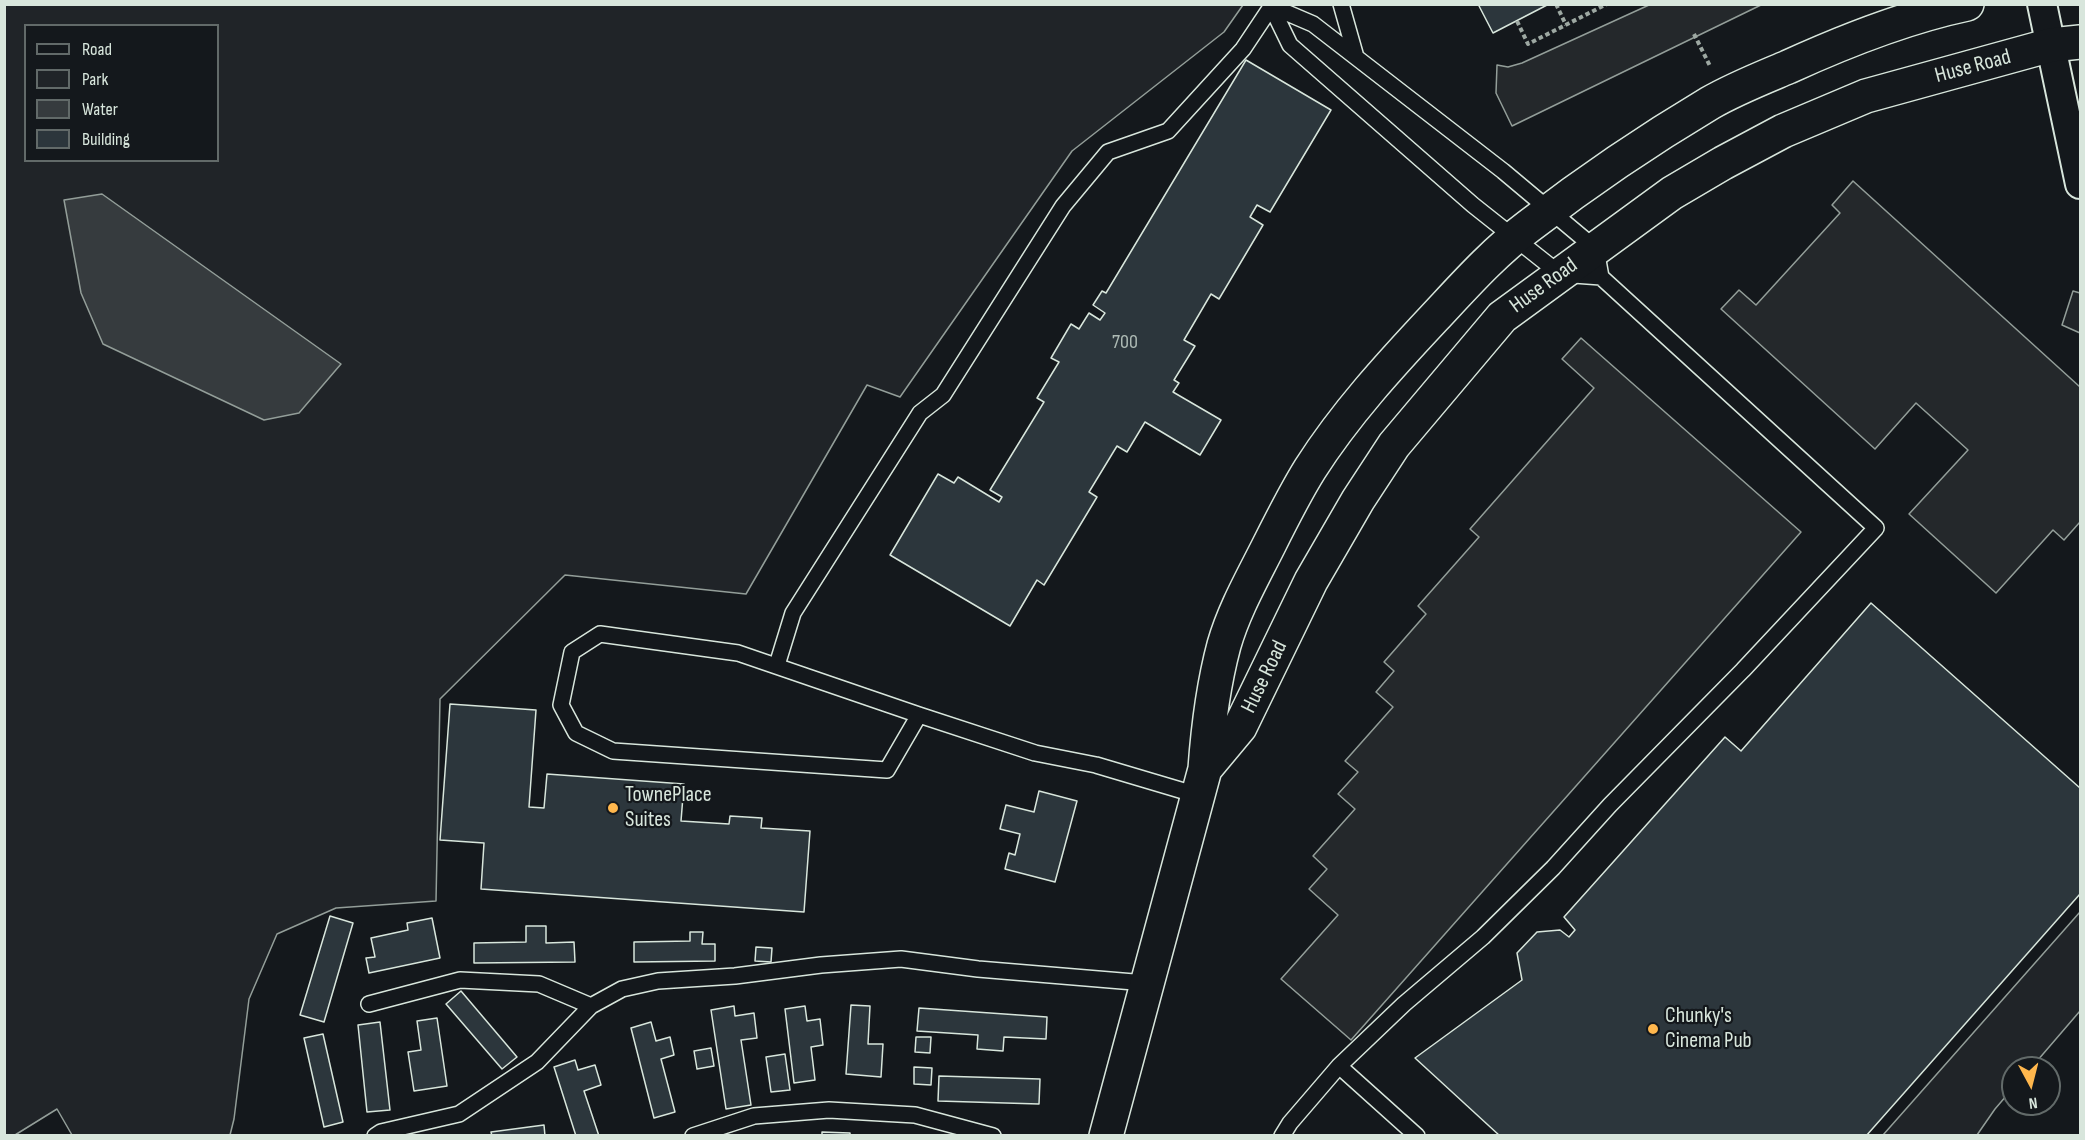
<!DOCTYPE html>
<html>
<head>
<meta charset="utf-8">
<style>
	body { margin:0 }
	#map { position:relative; width:2085px; height:1140px; overflow:hidden; background:#14181c; font-family:"Sofia Sans Condensed",sans-serif }
	canvas { display:block }
	.frame { position:absolute; inset:0; border:6px solid #d8e6dc; pointer-events:none }
	.legend { position:absolute; left:24px; top:24px; width:195px; height:138px; box-sizing:border-box; background:#14181c; border:2px solid #626a69; margin:0; padding:8px 10px; list-style:none; font-size:18px; color:#d8e6dc }
	.legend li { display:flex; align-items:center; gap:12px; height:30px }
	.legend b { width:30px; border:2px solid #626a69 }
	.north { position:absolute; left:2001px; top:1056px; width:60px; height:60px; box-sizing:border-box; background:#14181c; border:2px solid #626a69; border-radius:50%; rotate:173deg; font-size:16px; font-weight:700; line-height:24px; text-align:center; color:#d8e6dc }
	.north::after { content:''; display:block; margin:auto; width:21px; height:27px; background:#ffb74d; clip-path:polygon(50% 0,100% 100%,50% 72%,0 100%) }
</style>
</head>
<body>
<div id="map">
<canvas width="2085" height="1140"></canvas>
<div class="frame"></div>
<ul class="legend">
<li><b style="height:8px;background:#14181c"></b>Road</li>
<li><b style="height:16px;background:#202428"></b>Park</li>
<li><b style="height:16px;background:#363b3e"></b>Water</li>
<li><b style="height:16px;background:#2c363c"></b>Building</li>
</ul>
<div class="north">N</div>
</div>
<script>
const context = document.querySelector('canvas').getContext('2d');
context.lineJoin = 'round';
function fill(path, color) { context.fillStyle = color; context.fill(path, 'evenodd'); }
function trace(path, color, width, dash) { context.strokeStyle = color; context.lineWidth = width; context.lineCap = dash ? 'butt' : 'round'; context.setLineDash(dash || []); context.stroke(path); }
function write(font, color, halo, rows, align = 'center') {
  context.font = font + ' "Sofia Sans Condensed",sans-serif'; context.lineWidth = 4.5; context.setLineDash([]); context.textBaseline = 'middle'; context.strokeStyle = halo; context.fillStyle = color; for (const [text, x, y, turn = 0] of rows) {
    context.save(); context.translate(x, y); context.rotate((+turn || 0) * Math.PI / 180); context.textAlign = isNaN(turn) ? turn : align; if (halo) context.strokeText(text, 0, 0); context.fillText(text, 0, 0); context.restore();
  }
}
const green = new Path2D(`
	M5,5H1243L1224,32L1072,151L900,397L867,385L746,594L565,575L440,699L436,901L336,908L277,934L249,999L234,1119L230,1135H72L57,1109L15,1135L5,1136ZM26,26H218V160H26Z
	M2073,291L2080,293V333L2062,325Z
	M2080,912V1011L2031,1068H2013V1088L1995,1109L1977,1135H1883Z`);
fill(green, '#202428');
trace(green, '#939e99', 1.5);
const parking = new Path2D(`
	M1649,5H1761L1512,126L1496,93L1497,65L1508,67L1522,63Z
	M1853,181L2080,387V522L2064,540L2053,530L1996,593L1909,514L1968,450L1916,403L1875,449L1721,309L1739,290L1756,305L1840,213L1832,205Z
	M1581,338L1801,532L1351,1040L1281,979L1338,915L1309,889L1327,869L1313,856L1355,809L1338,794L1358,772L1345,761L1393,707L1376,692L1394,671L1384,662L1426,614L1418,606L1479,537L1470,529L1594,388L1562,359Z`);
fill(parking, '#24282b');
trace(parking, '#939e99', 1.5);
const water = new Path2D(`
	M102,194L341,364L299,413L264,420L103,344L81,293L64,200Z`);
fill(water, '#363b3e');
trace(water, '#939e99', 1.5);
const building = new Path2D(`
	M1478,4H1549L1493,33Z
	M1246,60L1331,110L1270,212L1257,205L1250,217L1263,225L1219,299L1211,294L1184,340L1195,346L1174,380L1179,383L1173,392L1221,420L1200,455L1145,422L1127,452L1117,446L1089,492L1097,497L1044,585L1037,580L1010,626L890,555L938,474L954,483L958,477L999,502L1002,497L990,490L1044,402L1037,398L1059,362L1051,358L1071,324L1079,329L1089,313L1100,320L1105,313L1093,305L1102,291L1106,293Z
	M1871,603L2080,788V894L1866,1136H1500L1415,1058L1522,980L1517,953L1537,932L1560,930L1569,937L1575,930L1564,917L1725,737L1741,751Z
	M450,704L536,710L529,807L544,808L547,774L684,784L681,821L729,824L730,816L762,818L761,828L810,831L804,912L481,889L484,843L440,840Z
	M1039,791L1077,801L1055,882L1005,869L1009,853L1015,855L1020,834L1000,829L1006,805L1034,812Z
	M330,916L353,923L324,1022L300,1015Z
	M432,918L440,958L369,973L366,958L375,957L371,938L408,930L407,923Z
	M526,926H546V943L574,942L575,962L474,963V943L526,942Z
	M690,932H703L702,944H715V961L634,962V942L690,941Z
	M756,947L772,948L771,962L755,961Z
	M461,991L517,1057L502,1069L446,1004Z
	M851,1005L870,1006L868,1044H883L881,1077L846,1074Z
	M734,1006L735,1016L754,1013L757,1038L741,1040L751,1105L726,1109L711,1010Z
	M805,1006L807,1021L820,1019L823,1045L811,1047L815,1080L794,1083L785,1009Z
	M919,1008L1047,1017L1046,1039L1004,1037L1003,1051L977,1049L978,1035L917,1031Z
	M437,1018L447,1086L414,1091L408,1052L421,1050L417,1021Z
	M380,1022L390,1110L367,1112L358,1025Z
	M651,1022L656,1041L670,1037L674,1055L661,1059L675,1112L654,1118L631,1028Z
	M323,1034L343,1122L324,1127L304,1038Z
	M916,1037H931L930,1053L915,1052Z
	M711,1048L714,1066L697,1069L694,1051Z
	M785,1054L790,1090L771,1092L766,1057Z
	M575,1060L578,1070L595,1065L601,1085L584,1091L599,1136H576L554,1067Z
	M914,1067L932,1068L931,1085L914,1084Z
	M939,1076L1040,1079L1039,1104L938,1101Z
	M544,1125L545,1136H492L491,1132Z
	M822,1132L850,1133V1136H822Z`);
fill(building, '#2c363c');
trace(building, '#d8e6dc', 1.5);
const lane = new Path2D(`
	M1341,4L1356,57
	M1271,6L1313,24L1503,171L1596,249L1601,277L1876,528L1743,670L1610,805L1553,868L1483,937L1404,1004L1339,1066L1290,1123L1282,1136
	M1271,6L1290,45L1473,205L1560,274L1601,277
	M777,665L793,613L920,413L943,395L1063,206L1108,152L1168,131L1243,49L1273,4
	M919,715L887,770L613,751L576,733L561,705L572,652L600,634L738,653L919,715L1035,753L1096,765L1197,795
	M369,1004L460,980L539,984L591,1006
	M1339,1066L1417,1136
	M375,1136L381,1132L459,1114L537,1062L591,1006L622,989L658,981L735,976L821,965L901,959L978,969L1146,983
	M693,1136L754,1116L829,1110L915,1115L993,1136`);
const street = new Path2D(`
	M2042,4L2080,184`);
const secondary = new Path2D(`
	M1205,769L1240,727L1311,581L1358,500L1394,445L1502,317L1672,193L1723,163L1783,131L1866,96L2051,45L2080,42
	M1106,1136L1205,769C1208,727 1213,686 1224,645C1234,610 1253,577 1269,545C1282,519 1295,493 1310,469C1345,414 1390,365 1434,318C1464,286 1493,253 1529,226C1586,182 1648,140 1710,103C1734,89 1762,78 1788,67C1845,41 1905,17 1967,4`);
trace(lane, '#d8e6dc', 18);
trace(street, '#d8e6dc', 32);
trace(secondary, '#d8e6dc', 36);
trace(new Path2D(`
	M1556,4L1566,25
	M1517,21L1528,44L1607,4
	M1694,34L1710,66`), '#9da8a2', 4, [4.5, 3]);
trace(lane, '#14181c', 15);
trace(street, '#14181c', 28);
trace(secondary, '#14181c', 33);
for (const [x, y, r, color] of [
	[613,808,6,"#ffb74d"],
	[1653,1029,6,"#ffb74d"]
]) { const dot = new Path2D(); dot.arc(x, y, r, 0, 2 * Math.PI); context.fillStyle = color; context.fill(dot); trace(dot, '#14181c', 2); }
write('20px', '#adbab4', null, [
	["700",1125,343]
]);
write('22px', '#d8e6dc', '#14181c', [
	["Huse Road",1973,67,-15],
	["Huse Road",1544,286,-36],
	["Huse Road",1265,677,-64]
]);
write('22px', '#d8e6dc', '#14181c', [
	["TownePlace",625,795],
	["Suites",625,820],
	["Chunky's",1665,1016],
	["Cinema Pub",1665,1041]
], 'left');
</script>
</body>
</html>
